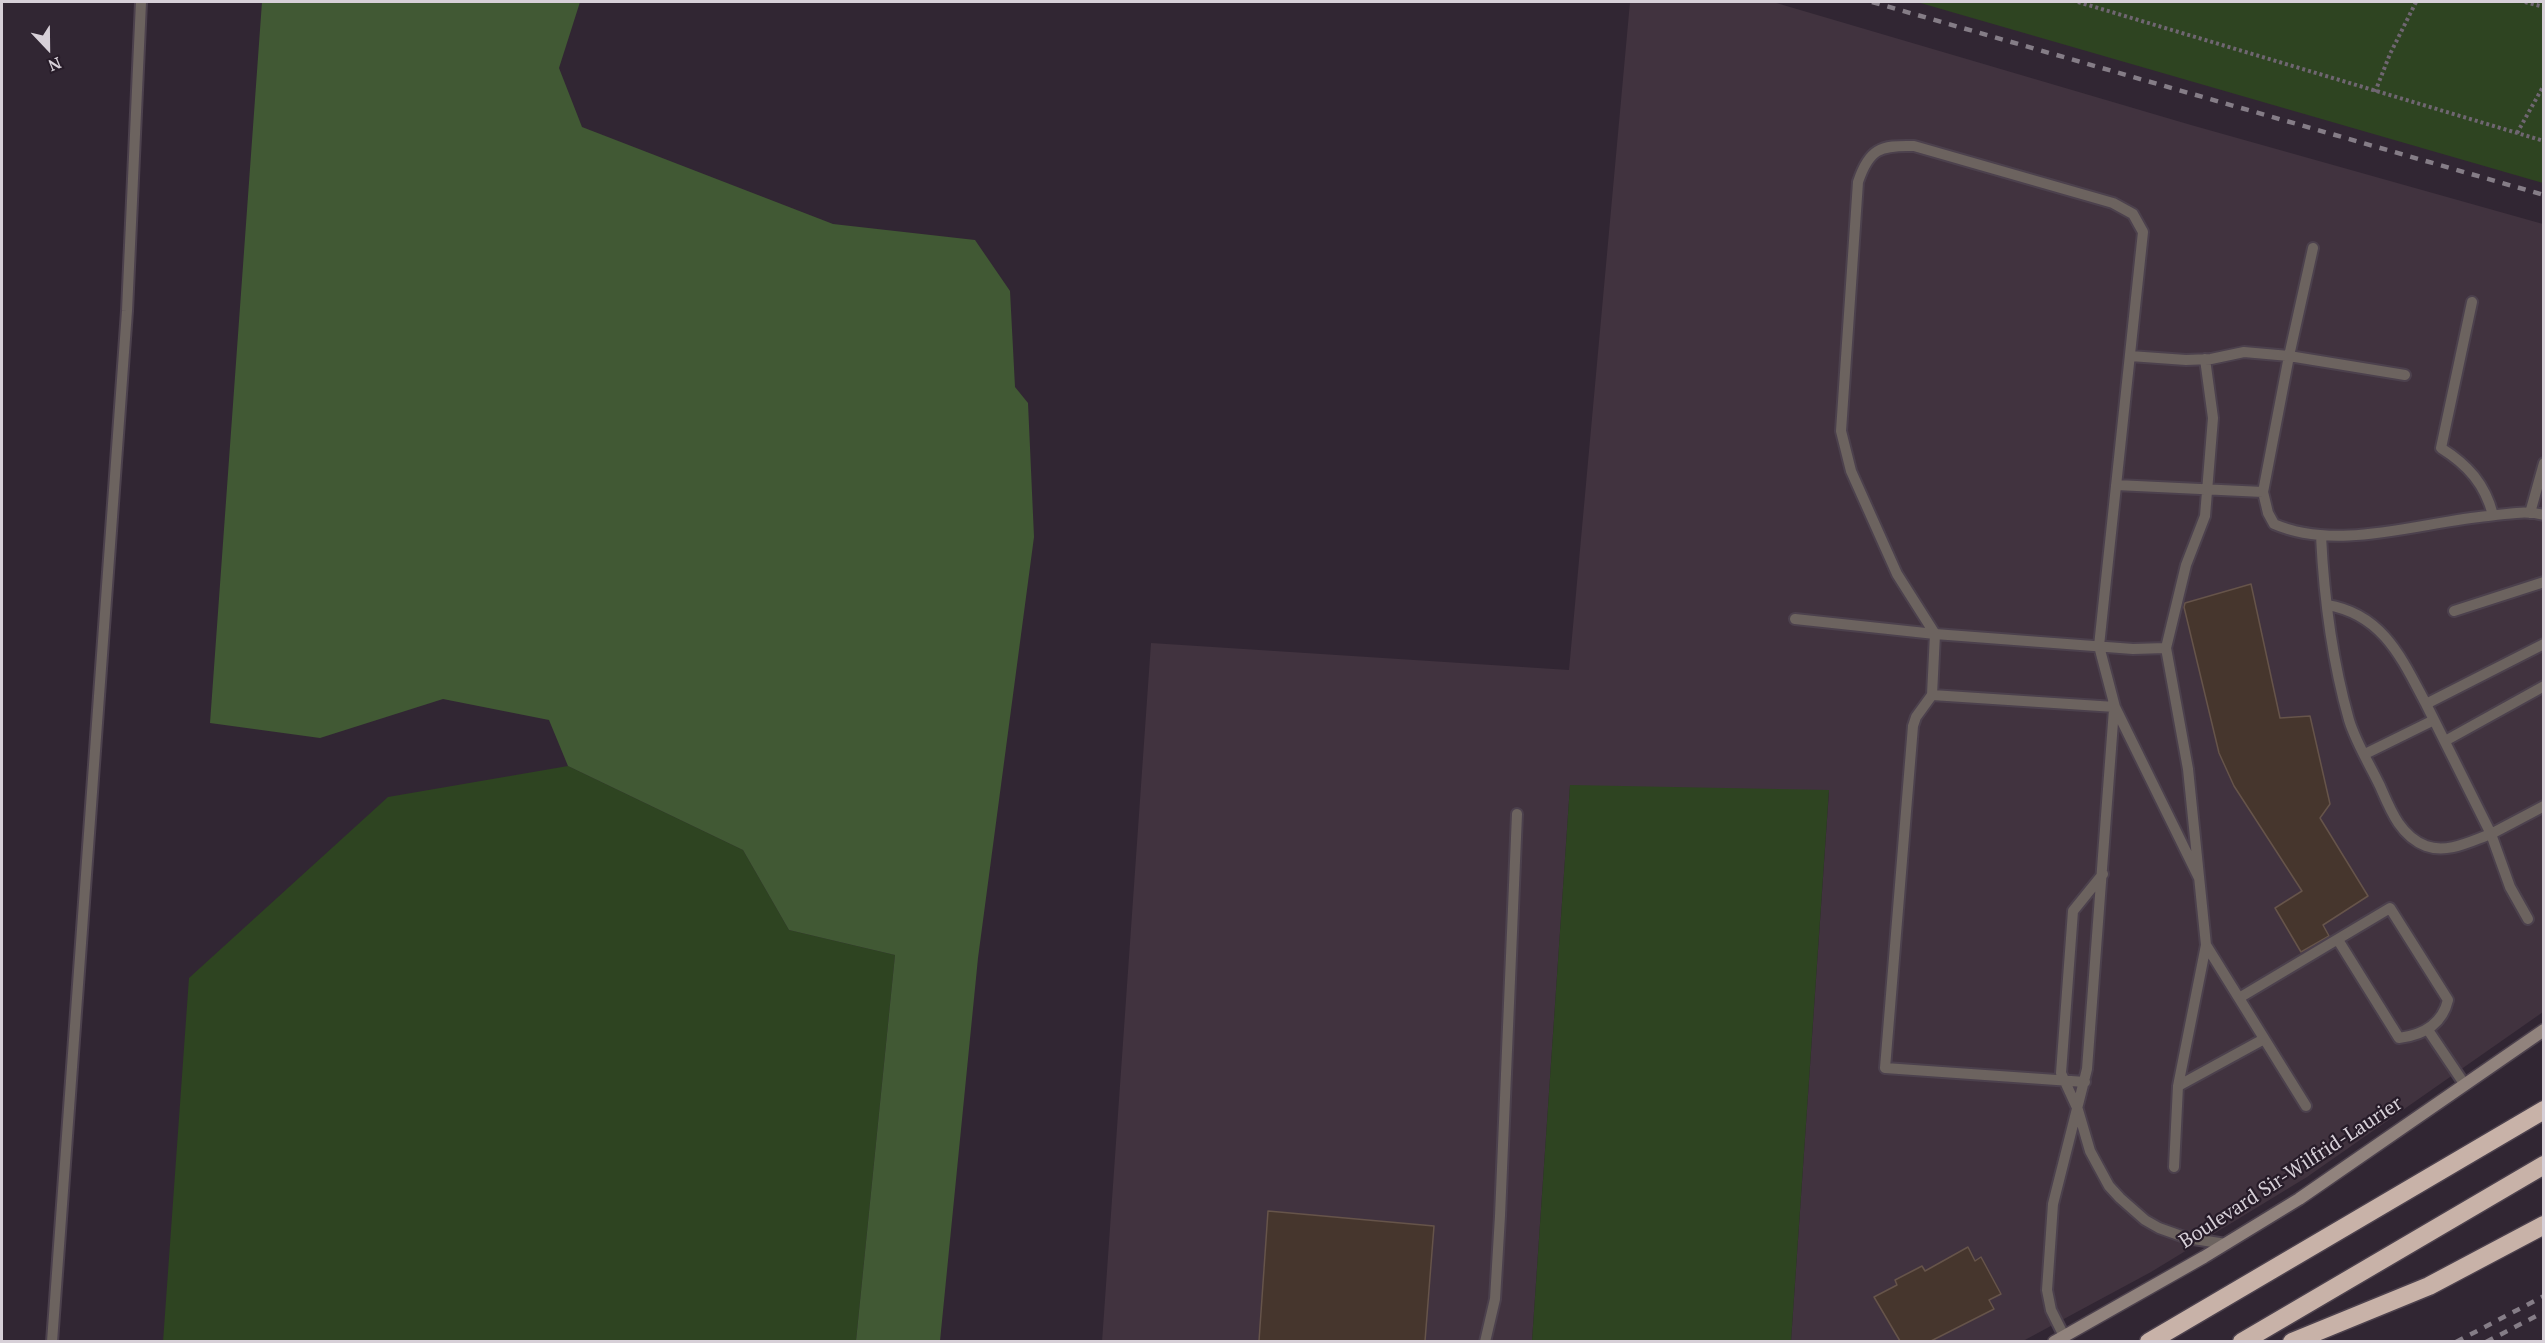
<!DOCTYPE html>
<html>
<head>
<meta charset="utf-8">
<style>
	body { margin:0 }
	#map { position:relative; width:2545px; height:1343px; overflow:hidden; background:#312633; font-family:"PT Serif",serif }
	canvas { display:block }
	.frame { position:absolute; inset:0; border:3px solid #d7d0d8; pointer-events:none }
	.north { position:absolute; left:18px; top:18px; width:60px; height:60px; -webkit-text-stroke:4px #271c29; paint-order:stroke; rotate:158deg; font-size:16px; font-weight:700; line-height:24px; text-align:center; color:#d7d0d8 }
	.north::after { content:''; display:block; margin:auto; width:21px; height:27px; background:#d7d0d8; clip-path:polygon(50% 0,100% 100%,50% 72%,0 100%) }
</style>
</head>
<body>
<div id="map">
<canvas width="2545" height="1343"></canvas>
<div class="frame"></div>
<div class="north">N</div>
</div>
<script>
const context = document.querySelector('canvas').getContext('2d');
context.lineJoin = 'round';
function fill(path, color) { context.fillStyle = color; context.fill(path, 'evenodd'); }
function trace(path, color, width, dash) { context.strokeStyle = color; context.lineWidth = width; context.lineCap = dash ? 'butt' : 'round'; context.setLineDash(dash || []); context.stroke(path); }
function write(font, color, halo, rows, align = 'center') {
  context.font = font + ' "PT Serif",serif'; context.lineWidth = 4.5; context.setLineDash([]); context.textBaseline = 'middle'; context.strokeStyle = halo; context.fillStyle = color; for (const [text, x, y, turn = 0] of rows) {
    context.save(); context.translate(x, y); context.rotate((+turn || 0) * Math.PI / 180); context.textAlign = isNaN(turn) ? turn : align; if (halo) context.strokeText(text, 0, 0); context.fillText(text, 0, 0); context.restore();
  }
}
fill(new Path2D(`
	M1630,2H1773L2191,125L2543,224V1012L2307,1177L2151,1272L2023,1341H1791L1829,791L1570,786L1532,1341L1102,1342L1151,643L1569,670Z`), '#41333f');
fill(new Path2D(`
	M1917,2H2543V183Z
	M568,766L743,850L789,930L895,955L856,1341L163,1342L189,978L388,797Z
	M1570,785L1829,790L1791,1341H1532Z`), '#2e4421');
fill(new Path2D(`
	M262,2H580L559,68L582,127L833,224L975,240L1010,291L1015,387L1028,403L1034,537L978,958L940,1341H856L895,955L789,930L743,850L568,766L549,720L443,699L320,738L210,723Z`), '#415934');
const building = new Path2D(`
	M2251,584L2280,718L2310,716L2330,804L2320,818L2368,896L2323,925L2329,936L2301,952L2275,908L2302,891L2234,786L2219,753L2184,607L2185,603Z
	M1268,1211L1434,1226L1425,1341H1259Z
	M1968,1247L1975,1261L1981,1257L2001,1294L1989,1300L1994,1309L1931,1341H1900L1874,1297L1897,1285L1895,1280L1922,1266L1925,1271Z`);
fill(building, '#46362d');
trace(building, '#66544a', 1.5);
const lane = new Path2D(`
	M2313,248L2289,356L2405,375
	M2472,302L2441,448C2468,465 2485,484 2493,515
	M2116,485L2263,492L2289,356L2244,352L2211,359L2186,360L2130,356
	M2263,492L2268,513L2274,524C2338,552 2421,522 2488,516C2506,514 2526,510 2544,515
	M2530,513L2544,463
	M2321,536C2324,598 2332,660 2349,720C2356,743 2370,765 2380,786C2390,809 2400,836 2426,846C2448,854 2471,841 2491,834L2510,887L2528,919
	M2327,605C2383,614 2402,659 2426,704
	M2454,611L2544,582
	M1795,619L1935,634L2133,649L2166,648L2188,769L2206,945L2306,1106
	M2544,644L2426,704L2491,834L2544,806
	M2166,648L2186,565L2205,516L2213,418L2205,359
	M1932,695L1935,634L1897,574L1851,471L1841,431L1858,182C1869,149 1880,145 1914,146L2113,203L2133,214L2143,232L2099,646L2115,707L2199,878
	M2445,741L2544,686
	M2365,754L2434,720
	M2103,874L2073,911L2061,1073L2078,1110L2090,1151L2109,1186L2120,1198L2145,1220L2159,1228L2187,1238L2226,1244
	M2206,945L2178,1086L2264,1039
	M2239,998L2390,908L2448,1000C2442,1025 2423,1035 2399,1038L2338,940
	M2428,1030L2465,1085
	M2085,1082L1885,1068L1913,726L1916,717L1932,695L2115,707
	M2174,1167L2178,1086
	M2064,1336L2051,1310L2047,1290L2053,1204L2087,1069L2114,709
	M52,1342L127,311L141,2
	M1485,1342L1495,1299L1500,1216L1517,814`);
const secondary = new Path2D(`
	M2054,1342L2204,1257L2299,1199L2544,1030`);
const highway = new Path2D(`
	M2149,1342L2544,1110
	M2242,1342L2544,1165
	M2292,1342L2429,1286L2544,1225`);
trace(lane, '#4c414d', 14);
trace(secondary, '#4c414d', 15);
trace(highway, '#4c414d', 21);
trace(new Path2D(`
	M2078,2L2544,141
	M2525,2L2544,7
	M2375,92L2390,54L2416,2
	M2517,133L2544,85`), '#6f6671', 4, [3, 3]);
trace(lane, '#6c635f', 10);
trace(secondary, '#91837d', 12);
trace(highway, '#c8b2a8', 18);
trace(new Path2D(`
	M1872,2L2544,195
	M2456,1342L2544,1296
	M2486,1342L2544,1312`), '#857d87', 4.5, [8, 8]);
write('20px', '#d7d0d8', '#271c29', [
	["Boulevard Sir-Wilfrid-Laurier",2291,1173,-33]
]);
</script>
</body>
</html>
